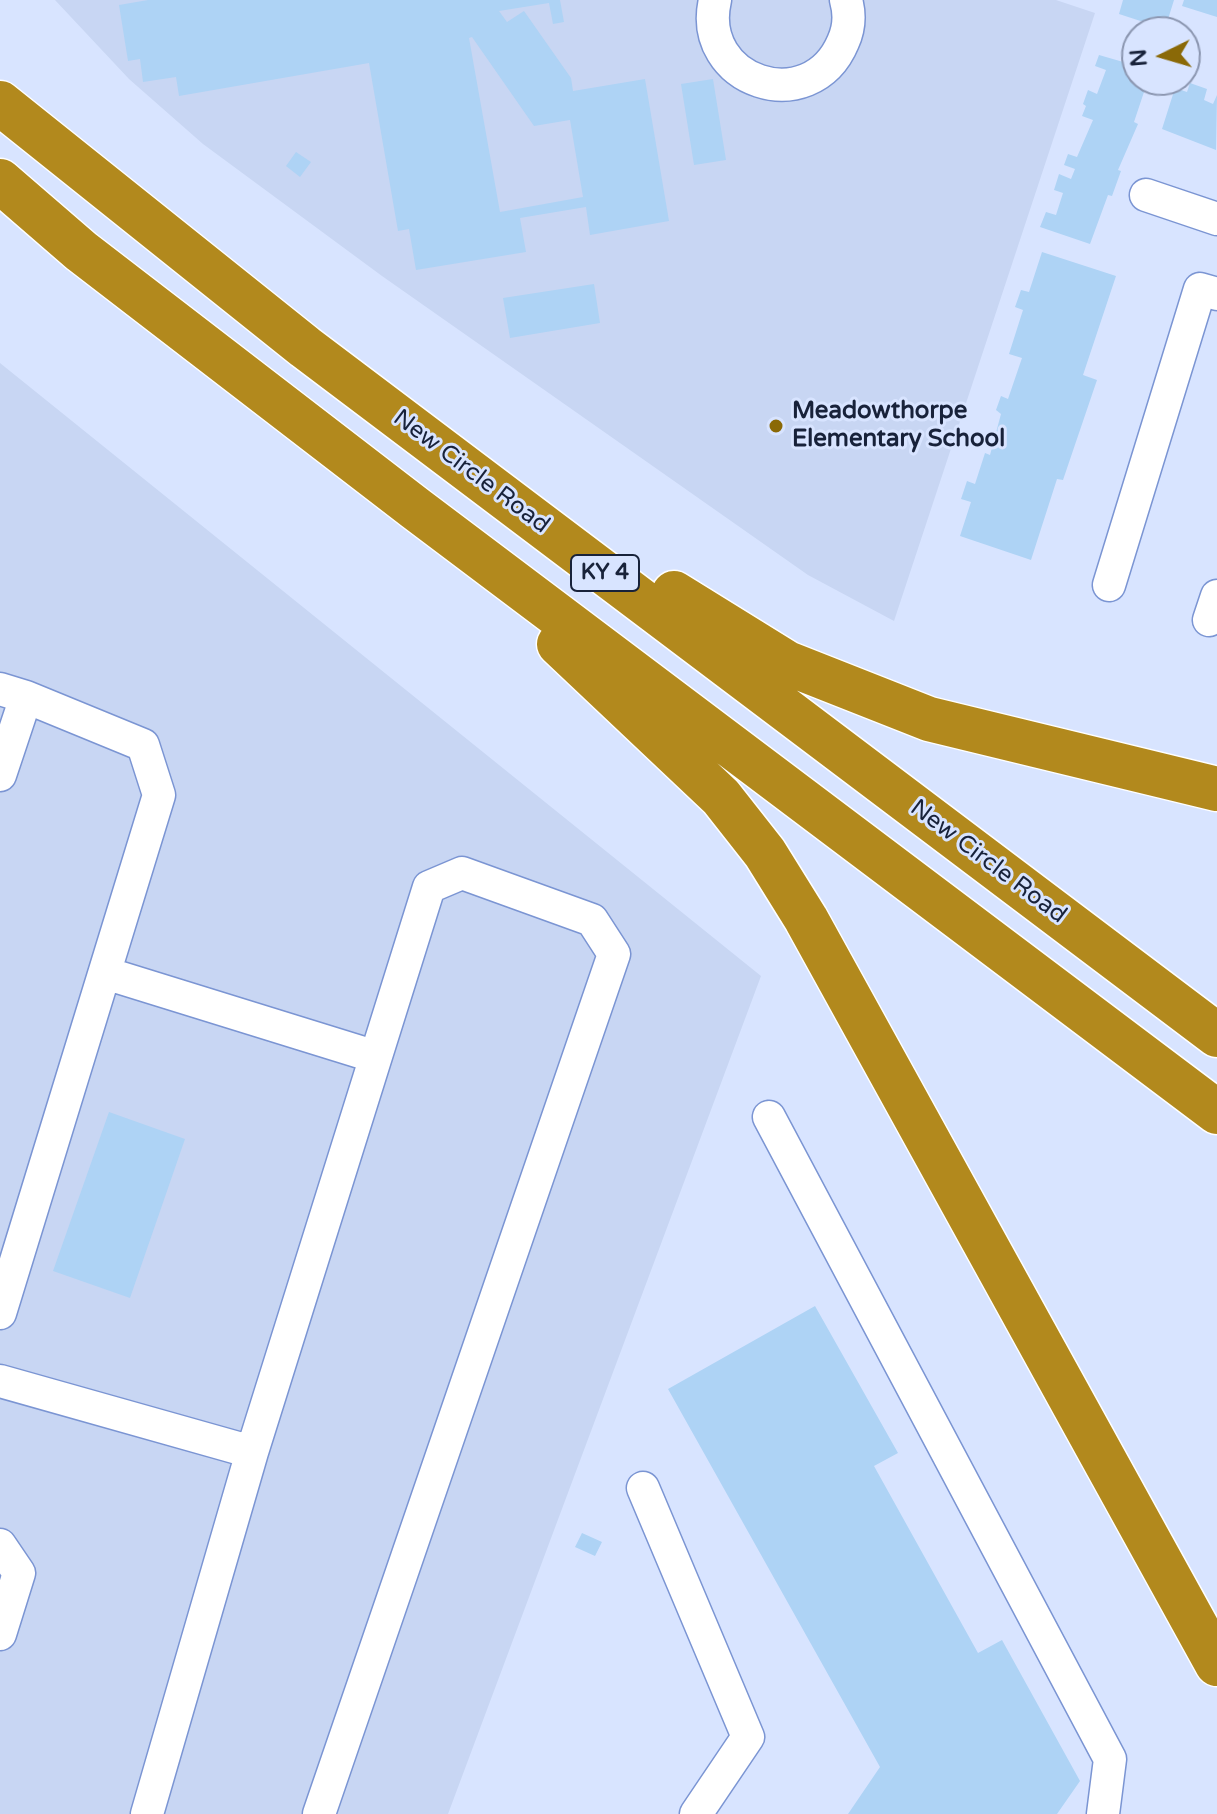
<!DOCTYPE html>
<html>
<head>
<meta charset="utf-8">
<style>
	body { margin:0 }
	#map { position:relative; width:1217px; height:1814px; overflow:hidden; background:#d8e4ff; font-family:"Varela Round",sans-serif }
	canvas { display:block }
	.north { position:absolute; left:1121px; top:16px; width:80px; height:80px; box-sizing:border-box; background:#d8e4ff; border:2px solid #8b96b0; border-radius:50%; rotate:265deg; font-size:22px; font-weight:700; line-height:32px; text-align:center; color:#18223a }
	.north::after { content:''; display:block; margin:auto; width:28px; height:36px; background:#8a6907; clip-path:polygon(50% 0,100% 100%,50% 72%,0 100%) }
</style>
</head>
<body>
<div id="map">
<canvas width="1217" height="1814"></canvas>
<div class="north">N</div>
</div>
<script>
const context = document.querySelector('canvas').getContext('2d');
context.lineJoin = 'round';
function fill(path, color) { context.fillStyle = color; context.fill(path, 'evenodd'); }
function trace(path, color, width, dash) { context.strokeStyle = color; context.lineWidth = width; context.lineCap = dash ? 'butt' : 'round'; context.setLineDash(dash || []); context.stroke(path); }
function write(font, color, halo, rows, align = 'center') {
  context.font = font + ' "Varela Round",sans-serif'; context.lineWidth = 6; context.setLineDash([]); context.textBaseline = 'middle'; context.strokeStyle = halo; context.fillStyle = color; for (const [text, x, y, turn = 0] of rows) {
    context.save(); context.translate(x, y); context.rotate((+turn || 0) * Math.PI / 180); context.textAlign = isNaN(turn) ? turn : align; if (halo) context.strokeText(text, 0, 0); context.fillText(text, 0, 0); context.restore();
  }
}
fill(new Path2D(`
	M55,0H1056L1095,13L894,621L808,575L382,276L203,144L129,79Z
	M0,363L761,976L448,1814H0Z`), '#c8d6f3');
fill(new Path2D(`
	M148,0H560L564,22L553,24L549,3L499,11L507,22L524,11L571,78L573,91L645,79L669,221L590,235L586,207L520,218L526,252L416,270L409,229L398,231L369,63L179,96L176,77L143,82L140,59L128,61L119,5ZM472,37L534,126L570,120L583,197L500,212L469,38Z
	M1123,0H1174L1165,29L1119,14Z
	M1184,0H1217V17L1182,6Z
	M1099,55L1137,66V80H1148L1134,122L1138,124L1118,170L1121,171L1112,196L1108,195L1090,244L1040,227L1046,212L1056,215L1063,193L1054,190L1059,174L1071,179L1075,169L1064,165L1068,154L1077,157L1093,120L1082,116L1086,106L1083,104L1088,90L1097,94L1106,70L1095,66Z
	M713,79L726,160L694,165L681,84Z
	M1190,83L1207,89L1204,100L1213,104L1217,95L1216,150L1162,129L1175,88L1187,92Z
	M296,152L311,162L300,177L286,166Z
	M1042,252L1116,276L1083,375L1097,380L1063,480L1057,479L1031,560L960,536L971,502L961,499L967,481L975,484L985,453L990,455L1001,414L996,410L1001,396L1008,399L1022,358L1009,354L1023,310L1015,307L1021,290L1029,292Z
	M594,284L600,323L510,338L503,298Z
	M109,1112L185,1139L130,1298L53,1271Z
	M815,1306L898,1453L874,1466L978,1653L1002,1640L1080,1781L1057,1814H848L880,1767L668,1389Z
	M582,1533L602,1542L595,1556L575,1547Z`), '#aed3f5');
const minor = new Path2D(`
	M715,0C696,82 810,120 843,42C849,29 850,14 846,0
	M1146,195L1217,219
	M1109,585L1200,289L1217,294
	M1209,620L1217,596
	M0,689L26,697L0,775
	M105,973L373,1056
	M769,1117L1110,1759L1103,1814
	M0,1313L159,795L143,745L26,697
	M0,1381L252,1452
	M643,1488L748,1737L696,1814
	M0,1545L19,1573L0,1634
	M147,1814L252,1452L429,887L462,873L592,920L614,954L319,1814`);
const highway = new Path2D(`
	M0,103L305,347L1217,1035
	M0,181L81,251L415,508L1217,1112
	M674,593L787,663L929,719L1217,789
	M559,644L721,797L765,853L806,919L1217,1664`);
trace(minor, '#7b95d3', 35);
trace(highway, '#fff', 47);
trace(minor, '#fff', 32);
trace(highway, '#b2891d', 44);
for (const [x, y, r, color] of [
	[776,426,8,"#8a6907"]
]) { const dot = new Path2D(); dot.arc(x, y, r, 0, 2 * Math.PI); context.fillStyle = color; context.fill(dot); trace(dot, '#d8e4ff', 3); }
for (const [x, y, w] of [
	[605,573,68]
]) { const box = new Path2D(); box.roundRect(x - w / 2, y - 18, w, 36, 6); context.fillStyle = '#d8e4ff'; context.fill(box); trace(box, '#18223a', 2); }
write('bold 22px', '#18223a', null, [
	["KY 4",605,573]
]);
write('bold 24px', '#18223a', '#d8e4ff', [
	["Meadowthorpe",792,412],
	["Elementary School",792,440]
], 'left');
write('24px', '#18223a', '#d8e4ff', [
	["New Circle Road",471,472,37],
	["New Circle Road",988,862,37]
]);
</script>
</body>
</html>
